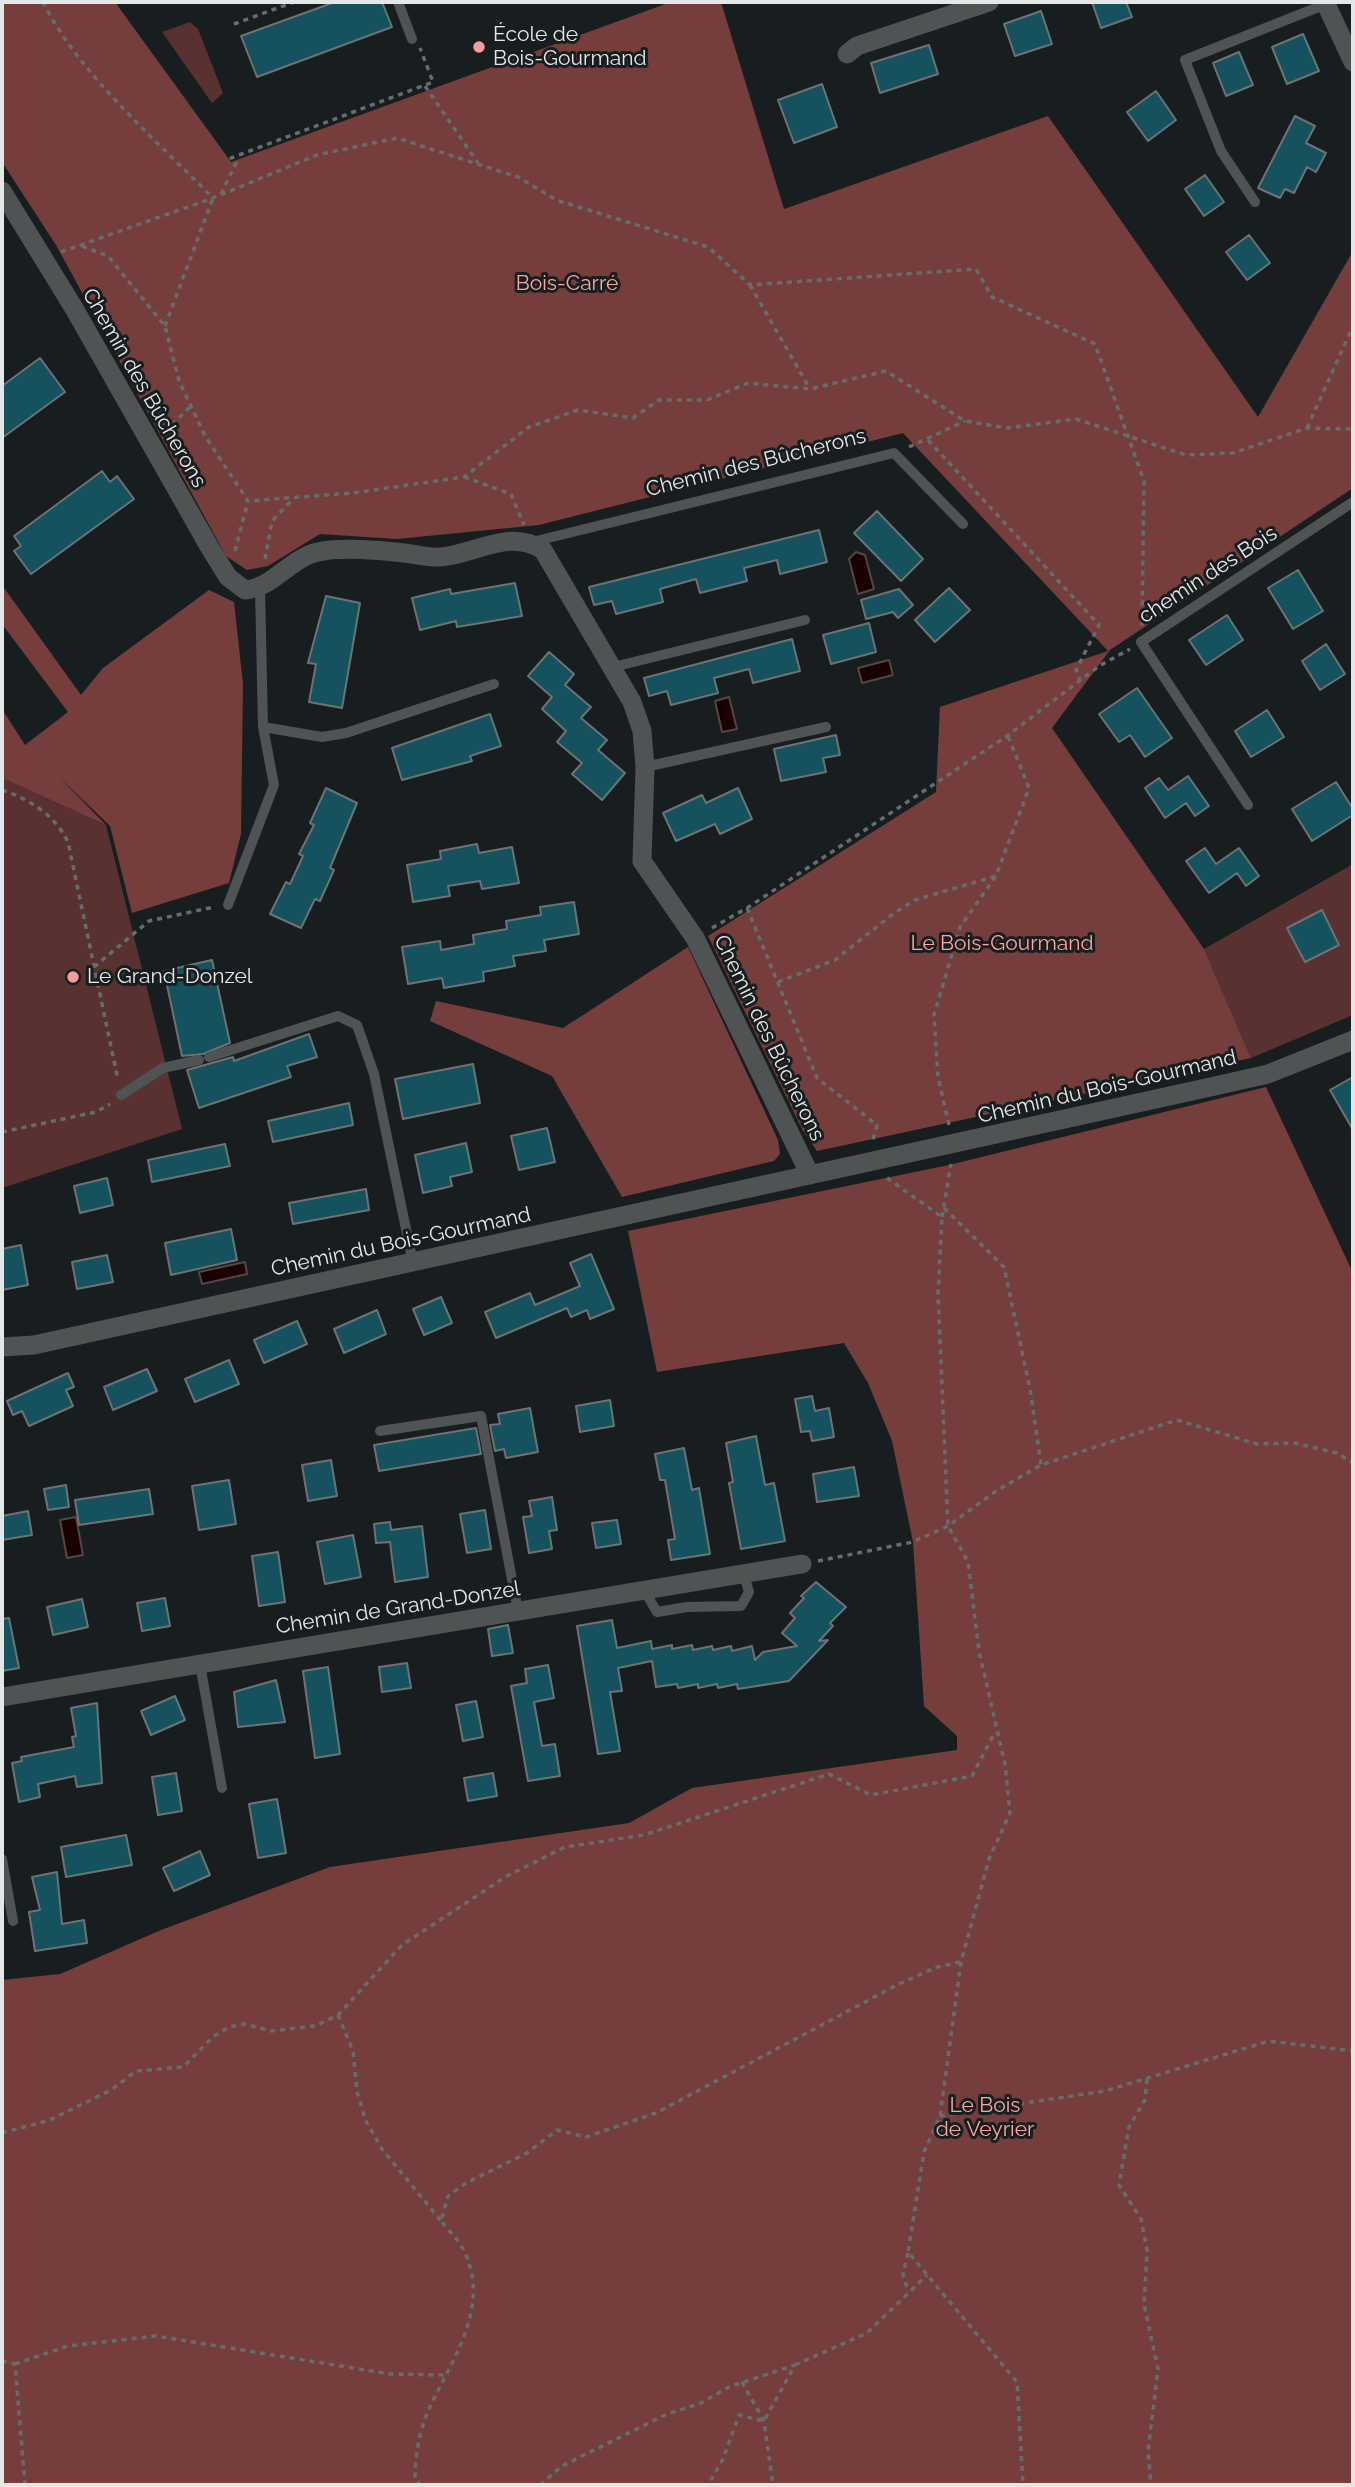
<!DOCTYPE html>
<html>
<head>
<meta charset="utf-8">
<style>
	body { margin:0 }
	#map { position:relative; width:1355px; height:2487px; overflow:hidden; background:#181e1f; font-family:Raleway,sans-serif }
	canvas { display:block }
	.frame { position:absolute; inset:0; border:4px solid #e4e7e8; pointer-events:none }
</style>
</head>
<body>
<div id="map">
<canvas width="1355" height="2487"></canvas>
<div class="frame"></div>
</div>
<script>
const context = document.querySelector('canvas').getContext('2d');
context.lineJoin = 'round';
function fill(path, color) { context.fillStyle = color; context.fill(path, 'evenodd'); }
function trace(path, color, width, dash) { context.strokeStyle = color; context.lineWidth = width; context.lineCap = dash ? 'butt' : 'round'; context.setLineDash(dash || []); context.stroke(path); }
function write(font, color, halo, rows, align = 'center') {
  context.font = font + ' Raleway,sans-serif'; context.lineWidth = 6; context.setLineDash([]); context.textBaseline = 'middle'; context.strokeStyle = halo; context.fillStyle = color; for (const [text, x, y, turn = 0] of rows) {
    context.save(); context.translate(x, y); context.rotate((+turn || 0) * Math.PI / 180); context.textAlign = isNaN(turn) ? turn : align; if (halo) context.strokeText(text, 0, 0); context.fillText(text, 0, 0); context.restore();
  }
}
fill(new Path2D(`
	M190,22L198,29L223,93L212,103L162,32Z
	M2,778L106,825L182,1129L2,1188Z
	M1353,864V1015L1251,1058L1204,949Z`), '#583130');
fill(new Path2D(`
	M2,2H115L231,162L671,2H721L784,209L1048,116L1258,417L1353,251V488L1110,650L1052,728L1204,949L1251,1058L817,1151L803,1131L708,936L936,792L940,707L1108,651L903,433L539,525L397,539L320,534L268,566L247,570L226,556L56,245L2,162Z
	M2,585L81,695L103,668L209,590L234,602L243,684L241,834L229,883L132,913L110,826L59,777L106,825L2,778V709L25,745L68,712L2,624Z
	M688,947L778,1140L780,1154L774,1161L622,1197L552,1076L430,1021L436,1001L563,1028Z
	M1266,1087L1353,1273V2485H2V1980L60,1974L161,1930L330,1867L629,1823L692,1788L957,1750V1736L924,1706L913,1542L892,1441L868,1383L844,1343L657,1372L628,1231L949,1165Z`), '#753e3c');
const water = new Path2D(`
	M856,552L865,555L874,589L858,594L849,559Z
	M889,660L893,675L862,683L858,668Z
	M729,697L737,729L722,732L715,701Z
	M245,1262L247,1274L202,1284L199,1272Z
	M76,1517L83,1555L67,1558L60,1520Z`);
fill(water, '#1b0001');
trace(water, '#574546', 2);
const building = new Path2D(`
	M335,2H382L392,27L257,77L241,36Z
	M1092,2H1126L1132,17L1101,28Z
	M1041,11L1052,44L1015,56L1004,24Z
	M1303,34L1319,71L1287,84L1272,47Z
	M929,45L938,74L880,93L871,63Z
	M1239,52L1253,85L1226,96L1213,63Z
	M822,84L837,127L794,143L778,100Z
	M1156,91L1176,120L1148,141L1127,112Z
	M1295,116L1315,126L1306,143L1326,153L1316,172L1307,167L1294,193L1285,189L1280,198L1258,188Z
	M1205,175L1224,202L1204,216L1185,189Z
	M1249,235L1270,263L1247,280L1226,252Z
	M40,358L65,392L2,438V386Z
	M102,471L110,482L117,476L134,499L31,574L14,551L21,546L14,536Z
	M877,511L923,559L901,581L854,533Z
	M819,530L827,562L780,574L777,560L744,568L747,581L700,593L696,579L660,589L663,602L616,614L612,601L594,605L589,587Z
	M1298,570L1323,611L1293,629L1268,588Z
	M515,583L522,616L457,627L456,621L420,630L412,598L450,589L451,594Z
	M949,588L970,610L935,642L915,620Z
	M899,589L913,605L898,618L893,612L866,619L861,600Z
	M326,596L360,603L342,708L309,702L316,664L308,663Z
	M1227,615L1243,640L1206,665L1189,640Z
	M869,623L876,652L831,664L823,635Z
	M792,639L800,671L753,683L749,669L714,678L718,693L671,705L667,691L649,696L644,678Z
	M1326,644L1345,674L1320,690L1302,661Z
	M549,652L574,674L565,685L591,707L581,718L607,740L598,750L625,773L602,800L572,774L582,763L557,742L566,731L542,709L552,697L528,676Z
	M1137,688L1172,738L1145,757L1130,735L1119,742L1099,714Z
	M1267,710L1284,737L1251,757L1235,731Z
	M490,714L501,746L470,756L472,761L402,780L392,748Z
	M836,735L840,755L823,758L826,772L781,781L774,749Z
	M1188,776L1209,806L1195,816L1186,803L1165,818L1145,788L1159,778L1168,790Z
	M1336,782L1353,809V815L1312,841L1292,809Z
	M326,788L357,803L330,868L334,870L320,901L315,899L301,928L270,914L286,882L290,884L303,856L299,854L314,825L310,823Z
	M738,788L752,819L720,834L715,824L676,841L663,813L702,795L706,803Z
	M477,844L479,853L512,847L519,883L482,889L480,881L448,886L450,896L413,902L407,865L441,859L440,851Z
	M1205,848L1216,864L1239,848L1259,876L1246,886L1237,873L1209,893L1186,861Z
	M574,902L579,934L544,940L546,951L513,956L515,966L483,972L484,981L444,988L442,978L408,984L402,947L440,941L441,950L474,944L473,935L507,929L506,921L541,915L540,907Z
	M1322,910L1339,945L1305,962L1287,928Z
	M212,960L230,1043L203,1054L182,1056L164,971Z
	M309,1034L317,1057L287,1066L291,1077L199,1108L187,1070L233,1057L234,1061Z
	M473,1064L480,1103L403,1119L395,1079Z
	M1353,1077V1130L1330,1090Z
	M349,1103L353,1125L273,1142L268,1121Z
	M547,1128L555,1162L519,1170L511,1136Z
	M466,1143L472,1172L450,1177L452,1186L423,1193L415,1155Z
	M225,1144L230,1166L152,1182L148,1160Z
	M107,1178L113,1205L80,1213L74,1186Z
	M366,1189L369,1210L293,1224L289,1203Z
	M231,1229L237,1260L171,1275L165,1243Z
	M21,1245L28,1285L2,1290V1249Z
	M591,1254L614,1309L590,1319L587,1310L571,1317L567,1308L496,1338L485,1312L530,1293L535,1305L580,1286L570,1263Z
	M107,1255L113,1282L77,1289L72,1262Z
	M441,1297L452,1323L424,1335L413,1309Z
	M377,1310L386,1334L344,1353L334,1329Z
	M297,1321L307,1344L264,1363L254,1340Z
	M229,1360L239,1384L195,1402L185,1379Z
	M147,1369L157,1391L113,1410L104,1387Z
	M68,1373L74,1387L66,1390L73,1406L29,1426L22,1411L13,1415L7,1401Z
	M812,1396L815,1411L829,1408L834,1437L812,1441L810,1431L801,1432L795,1399Z
	M610,1400L614,1426L580,1432L576,1406Z
	M530,1408L538,1452L506,1458L504,1449L495,1451L490,1425L500,1424L498,1414Z
	M476,1428L481,1454L379,1471L374,1445Z
	M756,1436L765,1485L774,1483L785,1541L741,1549L729,1483L733,1482L726,1443Z
	M684,1448L692,1490L699,1488L710,1554L671,1560L668,1540L675,1539L665,1480H660L655,1454Z
	M331,1460L337,1496L308,1501L302,1465Z
	M854,1467L859,1496L817,1502L813,1474Z
	M229,1480L236,1524L199,1530L192,1486Z
	M66,1485L69,1507L48,1510L44,1489Z
	M149,1489L153,1514L79,1525L75,1500Z
	M552,1497L557,1530L549,1531L552,1549L529,1553L523,1517L532,1516L529,1501Z
	M485,1510L491,1549L467,1553L460,1514Z
	M28,1511L32,1535L2,1540V1516Z
	M617,1520L621,1544L596,1548L592,1523Z
	M390,1522L391,1530L422,1526L428,1577L395,1582L390,1542L376,1543L374,1524Z
	M353,1535L361,1577L325,1584L317,1542Z
	M278,1552L285,1602L259,1606L252,1556Z
	M816,1582L846,1607L830,1623L833,1626L819,1641L828,1640L789,1681L738,1689L737,1684L718,1688L717,1684L698,1688V1684L678,1688L677,1684L656,1687L652,1661L618,1668L622,1691L610,1692L620,1751L598,1754L577,1626L612,1620L617,1648L651,1641L652,1649L672,1645V1649L692,1645L693,1650L712,1646L713,1650L731,1646L732,1651L752,1646L755,1660L763,1652L797,1646L782,1633L795,1618L790,1613L804,1598L801,1596Z
	M165,1598L170,1626L142,1631L137,1603Z
	M82,1599L88,1627L53,1635L47,1607Z
	M9,1618L19,1668L2,1671V1619Z
	M508,1625L513,1653L492,1656L488,1629Z
	M407,1663L411,1688L382,1692L379,1667Z
	M548,1665L554,1698L534,1702L542,1746L555,1744L560,1776L528,1781L511,1686L527,1683L525,1669Z
	M328,1667L340,1754L315,1758L303,1671Z
	M276,1680L285,1722L238,1727L234,1692Z
	M175,1696L185,1720L151,1735L141,1711Z
	M476,1701L483,1737L463,1741L456,1705Z
	M97,1703L102,1783L77,1787L75,1776L38,1784L40,1797L19,1802L12,1763L22,1761L21,1757L74,1747L72,1737L76,1736L71,1708Z
	M176,1773L182,1811L158,1815L152,1777Z
	M493,1773L497,1796L468,1801L464,1778Z
	M277,1799L286,1853L258,1858L249,1804Z
	M126,1835L132,1865L66,1877L61,1847Z
	M200,1851L210,1875L174,1891L163,1868Z
	M57,1872L62,1924L84,1920L87,1943L35,1951L29,1912L40,1910L32,1877Z`);
fill(building, '#16515e');
trace(building, '#6c7375', 2);
trace(new Path2D(`
	M43,2C78,73 157,141 213,198
	M234,24L294,2
	M425,86L478,163
	M221,194L236,163L231,158L433,82L420,48
	M82,246L108,256L165,326L179,381L191,406L205,436L248,501L353,493L464,477L529,427L578,410L633,418L659,400H707L748,383L810,389L886,371L965,421L1007,428L1076,419L1186,455L1233,453L1307,428L1353,429
	M61,252L213,198L317,155L397,138L518,177L556,200L708,247L750,285L976,269L992,297L1095,344L1144,481L1142,626
	M750,285L810,389
	M165,326L213,198
	M1307,428L1353,326
	M165,432L191,406
	M928,440L1099,625L1076,670L1080,680
	M909,447L965,421
	M464,477L511,494L524,525
	M235,551L248,501
	M265,559L272,521L293,499
	M2,790C29,799 55,815 68,842L118,1080
	M747,908L817,1078L877,1125L872,1143
	M712,928L747,908L1007,736L1099,666L1130,649
	M94,967L149,921L214,907
	M778,982L835,960L893,914L915,900L996,876
	M949,1125L938,1077L934,1015L960,927L996,876L1029,788L1008,736
	M2,1132L96,1112L110,1104
	M887,1178L942,1217L938,1294L948,1526L968,1562L979,1651L1005,1764L1010,1813L989,1859L961,1962L940,2116L924,2152L908,2252L1017,2382L1023,2485
	M944,1208L1004,1267L1030,1389L1041,1465
	M942,1217L951,1164
	M818,1561L913,1542L948,1526L996,1491L1041,1465L1177,1420L1257,1444L1295,1443L1337,1453L1353,1463
	M338,2015L353,2051L357,2092L366,2121L382,2149L441,2221
	M1147,2079L1145,2100L1129,2127L1119,2185L1141,2219L1147,2251L1144,2304L1158,2369L1148,2451L1151,2485
	M940,2116L1105,2091L1269,2041L1353,2051
	M2,2133L50,2120L111,2090L136,2071L183,2067L214,2036L229,2027L244,2024L271,2031L315,2026L338,2015L402,1945L507,1876L565,1847L644,1835L829,1774L871,1795L972,1776L995,1732
	M908,2253L903,2273L908,2292
	M2,2361L15,2364L25,2485
	M15,2364L68,2346L156,2336L390,2374L449,2375
	M795,2365L867,2333L927,2275
	M742,2382L764,2421L773,2485
	M421,2485L415,2479C415,2456 419,2433 428,2411C450,2362 492,2308 464,2251C459,2240 448,2230 441,2221L448,2196L466,2183L527,2153L557,2130L586,2137L656,2113L897,1985L937,1967L960,1962
	M540,2485L562,2466L667,2414L699,2404L729,2387L795,2365L764,2421L739,2415L723,2459L708,2485`), '#686c6d', 3.5, [5, 5]);
trace(new Path2D(`
	M398,2L412,39
	M1255,202L1221,151L1185,60L1326,4
	M532,542L894,453L963,524
	M613,667L805,620
	M263,727L322,737L346,733L494,684
	M645,767L826,727
	M1248,805L1141,642L1353,502
	M228,905L274,785L263,727L260,589
	M209,1057L338,1016L357,1025L374,1074L413,1263
	M121,1095L163,1068L199,1060
	M380,1431L481,1416L518,1611
	M644,1590L657,1612L687,1607L741,1606L749,1592L744,1574
	M200,1664L222,1788
	M2,1859L13,1921`), '#505354', 10);
trace(new Path2D(`
	M1325,2L1353,62
	M847,54L857,46L989,2
	M2,191L75,310L210,548L228,577L245,590C273,588 290,558 318,552C340,547 381,550 404,553C415,554 429,558 441,557C476,554 509,528 543,550L632,702L642,731L645,767L642,861L695,938L810,1175
	M2,1347L34,1345L1215,1086L1268,1074L1353,1040
	M2,1697L802,1564`), '#505354', 19);
for (const [x, y, r, color] of [
	[479,47,7,"#f59b98"],
	[73,977,7,"#f59b98"]
]) { const dot = new Path2D(); dot.arc(x, y, r, 0, 2 * Math.PI); context.fillStyle = color; context.fill(dot); trace(dot, '#181e1f', 2.5); }
write('21px', '#e4e7e8', '#181e1f', [
	["École de",493,35],
	["Bois-Gourmand",493,59],
	["Le Grand-Donzel",87,977]
], 'left');
write('21px', '#fea3a0', '#181e1f', [
	["Bois-Carré",567,284],
	["Le Bois-Gourmand",1002,944],
	["Le Bois",985,2106],
	["de Veyrier",985,2130]
]);
write('21px', '#e4e7e8', '#181e1f', [
	["Chemin des Bûcherons",144,388,60],
	["Chemin des Bûcherons",756,463,-14],
	["chemin des Bois",1208,575,-33],
	["Chemin des Bûcherons",769,1038,64],
	["Chemin du Bois-Gourmand",1107,1087,-13],
	["Chemin du Bois-Gourmand",401,1242,-12],
	["Chemin de Grand-Donzel",398,1608,-9]
]);
</script>
</body>
</html>
